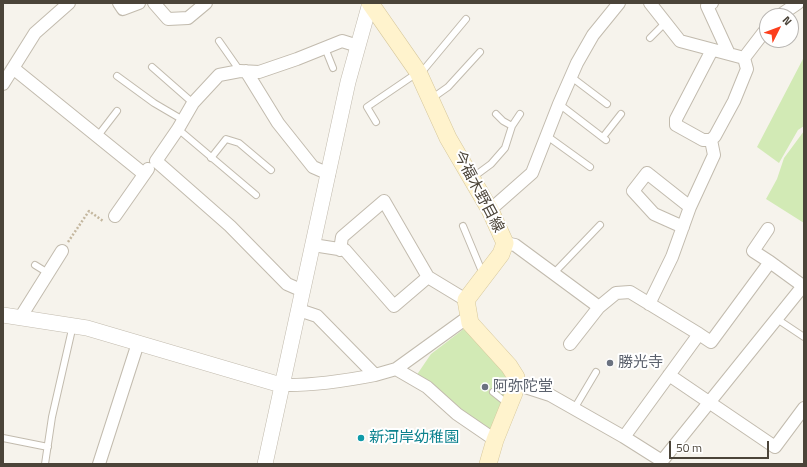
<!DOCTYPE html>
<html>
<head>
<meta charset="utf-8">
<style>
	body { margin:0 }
	#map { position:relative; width:807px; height:467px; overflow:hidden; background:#f6f3ec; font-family:"Titillium Web",sans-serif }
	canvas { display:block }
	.frame { position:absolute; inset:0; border:4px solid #4b4439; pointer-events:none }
	.north { position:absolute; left:759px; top:8px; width:40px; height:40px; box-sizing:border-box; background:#fff; border:1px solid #b7b4b0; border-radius:50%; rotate:48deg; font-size:11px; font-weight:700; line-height:16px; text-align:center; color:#4b4439 }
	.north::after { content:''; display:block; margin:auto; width:14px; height:18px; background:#fc3f1d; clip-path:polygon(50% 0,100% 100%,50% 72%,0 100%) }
	.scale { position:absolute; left:669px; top:441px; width:100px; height:18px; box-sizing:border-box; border:2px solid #4b4439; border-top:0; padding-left:5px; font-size:12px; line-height:14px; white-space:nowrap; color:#4b4439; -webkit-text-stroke:3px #fff; paint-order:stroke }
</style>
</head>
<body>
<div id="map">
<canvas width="807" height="467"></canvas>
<div class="frame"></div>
<div class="north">N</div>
<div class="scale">50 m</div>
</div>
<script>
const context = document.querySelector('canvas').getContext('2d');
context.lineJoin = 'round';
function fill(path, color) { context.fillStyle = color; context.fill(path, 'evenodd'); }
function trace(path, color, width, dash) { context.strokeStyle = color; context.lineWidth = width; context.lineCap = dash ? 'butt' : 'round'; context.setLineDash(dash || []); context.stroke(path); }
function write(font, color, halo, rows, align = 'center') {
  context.font = font + ' "Titillium Web","Noto Sans JP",sans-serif'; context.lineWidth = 4; context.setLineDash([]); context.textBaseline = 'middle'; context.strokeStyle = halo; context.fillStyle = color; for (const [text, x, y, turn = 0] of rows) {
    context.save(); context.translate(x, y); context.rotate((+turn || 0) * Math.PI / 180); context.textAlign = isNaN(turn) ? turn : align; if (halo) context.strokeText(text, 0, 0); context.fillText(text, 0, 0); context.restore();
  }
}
fill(new Path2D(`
	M804,57V126L798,130L779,163L757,147Z
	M804,131V223L766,199L777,179L784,158Z
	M465,328L507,373L509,383L492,431L489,432L416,376L431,354Z`), '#d2eab5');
const service = new Path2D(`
	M650,38L666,22
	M219,41L240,71
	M325,48L333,68
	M152,67L193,103
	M421,73L466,19
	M117,76L154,103L183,120
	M570,76L607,104
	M431,99L448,87L480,52
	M559,104L606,140
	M496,114L503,121L512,126
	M376,122L367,107L417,73
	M178,129L256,195
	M547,136L590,167
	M97,137L117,111
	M603,137L621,114
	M211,158L226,139L239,143L271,170
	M472,178L491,164L505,148L512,126L520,114
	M463,226L483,274
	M35,265L48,273
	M554,273L600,225
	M777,319L804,337
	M493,392L508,404
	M574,409L596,372
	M3,438L48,447
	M45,464L52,417L73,325`);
const minor = new Path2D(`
	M119,3L123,9L139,3
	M154,3L168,19L188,18L206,3
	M650,3L680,41L744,58L767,28
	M712,3L707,6L729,54
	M779,16L798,3
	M712,50L676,119V125L703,140H711L715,136L734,101L747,69L744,58
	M13,68L144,174
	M246,71L278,123L313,167L329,174
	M3,84L35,33L69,3
	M490,210L532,173L559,104L577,63L593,35L619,3
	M115,216L148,169
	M683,227L654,214L633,191L647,173L690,207
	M505,243L515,245L599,307
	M313,245L345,250L394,306L428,277
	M340,250L342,237L384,201L428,277L466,300
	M303,291L287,284L230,226L156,161L178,129L193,103L219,75L240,71L259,72L297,59L342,41L358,46
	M649,304L672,257L690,207L714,155L711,140
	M299,310L317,316L375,375L396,369L468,317
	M20,318L62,251
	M699,334L711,342L770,262L753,251L768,229
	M570,344L599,307L616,293L630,292L699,334L624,437
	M396,369L427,387L457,414L495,440
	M669,375L775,447L804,408
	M516,384L550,395L624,437L662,461
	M281,385C313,386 344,381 375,375
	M99,464L138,343
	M661,464L662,461L803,286L770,262`);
const tertiary = new Path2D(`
	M3,315L87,328L281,385
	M265,464L348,82L370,3`);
const secondary = new Path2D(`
	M370,3L418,72L448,138L490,210L505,243L501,254L466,300L470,323L509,366L516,377L514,393L495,440L488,464`);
trace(service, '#c2bbae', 8);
trace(minor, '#c2bbae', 14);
trace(tertiary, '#c2bbae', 16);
trace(secondary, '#d6c79b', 18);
trace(new Path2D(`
	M68,242L89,211L103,221`), '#c4b79f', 2.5, [2, 2]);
trace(service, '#fff', 6);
trace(minor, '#fff', 12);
trace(tertiary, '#fff', 15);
trace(secondary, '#fff3cd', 17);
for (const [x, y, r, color] of [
	[610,363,4,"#6b7280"],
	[485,387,4,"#6b7280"],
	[361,438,4,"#0f9aa8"]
]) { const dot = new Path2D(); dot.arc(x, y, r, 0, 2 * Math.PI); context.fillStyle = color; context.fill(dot); trace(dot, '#fff', 1.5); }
write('15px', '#4b4439', '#fff', [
	["今福木野目線",478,192,62]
]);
write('15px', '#5b616d', '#fff', [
	["勝光寺",618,363],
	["阿弥陀堂",493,387]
], 'left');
write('15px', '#0d838f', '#fff', [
	["新河岸幼稚園",369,438]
], 'left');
</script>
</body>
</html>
